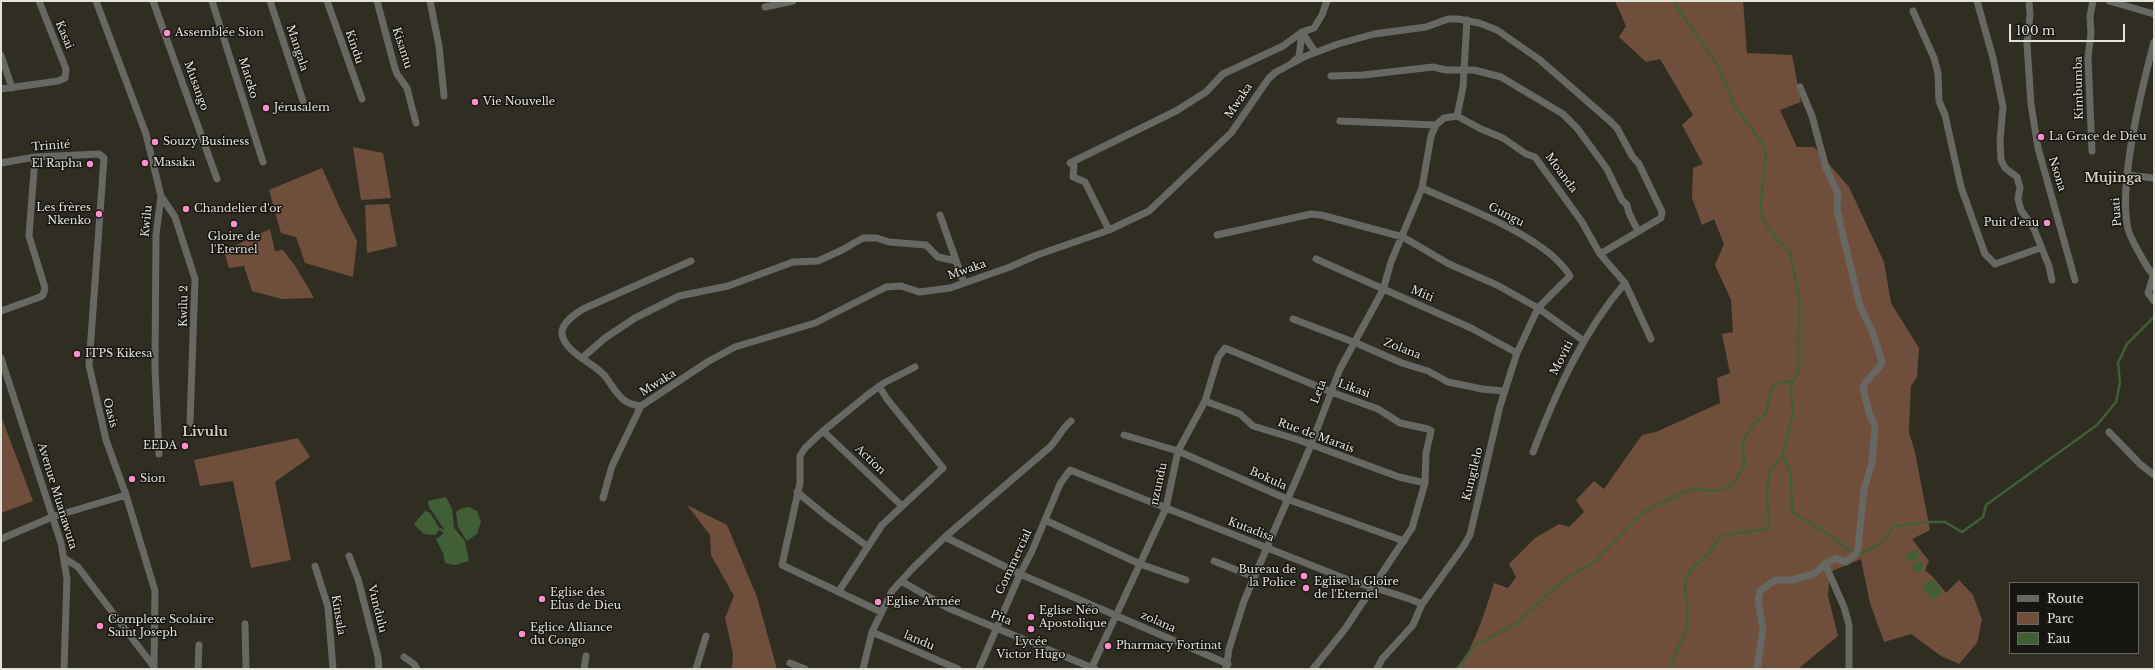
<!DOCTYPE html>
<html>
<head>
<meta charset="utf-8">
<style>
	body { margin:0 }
	#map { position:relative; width:2155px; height:670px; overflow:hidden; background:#302d23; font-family:"Libre Baskerville",serif }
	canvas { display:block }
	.frame { position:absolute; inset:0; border:2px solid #e2e1da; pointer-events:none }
	.legend { position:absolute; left:2009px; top:582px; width:130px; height:72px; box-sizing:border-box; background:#171511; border:1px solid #686761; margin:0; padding:5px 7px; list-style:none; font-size:12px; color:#e2e1da }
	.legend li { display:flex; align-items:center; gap:8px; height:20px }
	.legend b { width:20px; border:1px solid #686761 }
	.scale { position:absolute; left:2009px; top:24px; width:116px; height:18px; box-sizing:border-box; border:2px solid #e2e1da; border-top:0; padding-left:5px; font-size:12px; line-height:14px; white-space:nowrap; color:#e2e1da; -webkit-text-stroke:3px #171511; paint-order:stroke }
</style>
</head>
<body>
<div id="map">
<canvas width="2155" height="670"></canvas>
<div class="frame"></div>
<ul class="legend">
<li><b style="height:5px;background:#676863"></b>Route</li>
<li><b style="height:11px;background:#6f4f3c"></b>Parc</li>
<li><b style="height:11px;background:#405f36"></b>Eau</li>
</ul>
<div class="scale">100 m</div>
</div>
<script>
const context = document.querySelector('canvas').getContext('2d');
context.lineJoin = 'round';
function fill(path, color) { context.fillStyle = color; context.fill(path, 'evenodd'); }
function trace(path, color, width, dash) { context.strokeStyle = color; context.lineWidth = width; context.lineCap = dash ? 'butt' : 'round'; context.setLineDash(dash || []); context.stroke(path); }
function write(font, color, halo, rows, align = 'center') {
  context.font = font + ' "Libre Baskerville",serif'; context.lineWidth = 3; context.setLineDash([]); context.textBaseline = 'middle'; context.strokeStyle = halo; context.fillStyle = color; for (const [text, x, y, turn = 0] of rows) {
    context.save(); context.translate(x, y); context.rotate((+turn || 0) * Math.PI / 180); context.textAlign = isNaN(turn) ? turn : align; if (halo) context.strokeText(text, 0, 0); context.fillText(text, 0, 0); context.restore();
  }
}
fill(new Path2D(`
	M1615,1H1743L1747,53L1792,55L1801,102L1780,110L1797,147H1814L1849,187L1884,262L1891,303L1919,348L1917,377L1911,386L1909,432L1915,452L1930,530L1912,539L1929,561L1925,570L1933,577L1946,593L1959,580L1973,595L1982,620L1977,643L1959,664L1941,656L1911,634L1884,642L1870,603L1861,559L1830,572L1828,596L1838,636L1798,669H1458C1476,642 1484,614 1494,583L1508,588L1516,577L1509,564L1535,538L1559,524L1569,527L1584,512L1576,500L1594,481L1604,489L1642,435L1656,432L1720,403L1717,378L1730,373L1722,334L1733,332L1731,300L1715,265L1724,244L1714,219L1702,225L1692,198L1693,168L1703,164L1682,125L1693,115L1660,59L1646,62L1619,37L1626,26Z
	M353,147L383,153L391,198L361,200Z
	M322,168L340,208L357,241L353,277L305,263L296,237L281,233L269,190Z
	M389,204L397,246L367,253L365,205Z
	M270,229L275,251L283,250L296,267L314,298L282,299L252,291L244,266L229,268L224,251Z
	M1,416L33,501L1,513Z
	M298,438L310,457L275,482L291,560L251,568L233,481L200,486L194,460Z
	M687,505L727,525L757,597L777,669H732L733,654L725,618L734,596L711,555L710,535Z`), '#6f4f3c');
fill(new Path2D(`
	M446,497L452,509L454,528L465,541L469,561L455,565L445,563L443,553L436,539L443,534L444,529L429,507L428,501Z
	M469,507L477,511L481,522L477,534L467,541L458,527L456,512L460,509Z
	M425,511L430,513L440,529L435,535L424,534L414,524Z
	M1918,550L1920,557L1908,562L1905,555Z
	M1912.5 567a5.5 5.5 0 1 1 11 0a5.5 5.5 0 1 1-11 0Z
	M1932,579L1943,592L1932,600L1922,586Z`), '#405f36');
trace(new Path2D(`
	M1783,454L1791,475L1792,512L1837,540L1848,550L1859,554L1879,545L1895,526L1927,522H1945L1962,532L1983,517L1986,505L2097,425L2116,402L2120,383L2118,363L2127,344L2154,317
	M440,529L444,531
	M1457,669L1474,646L1518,622L1561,582L1594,562L1637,518L1650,508L1685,492L1696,489L1712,491L1721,490L1733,484L1744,467L1743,440L1755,423L1766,413L1768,406V399L1772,388L1779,383L1793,381L1798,374L1799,297L1790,252L1775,237L1762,218L1761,200L1766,154L1763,144L1734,105L1718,66L1673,1
	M1672,669L1671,664L1688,625L1685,581L1689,572L1710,552L1718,539L1724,535L1769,529L1767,491L1770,470L1783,454L1793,413L1791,389L1793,381`), '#405f36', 2.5);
trace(new Path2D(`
	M96,1L146,134L161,196L156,235L155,368L159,454
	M153,1L217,179
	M212,1L263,162
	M270,1L303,101
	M327,1L362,99
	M377,1L394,65L397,74L407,88L416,123
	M430,1L439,46L444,96
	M1977,1L1993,58L2003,107L2000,141L2001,160L2005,168L2017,177L2020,188L2018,199L2021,210L2034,229L2049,266L2052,280
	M2029,1L2030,15L2027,44L2031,104L2038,148L2075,280
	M2109,1L2154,14
	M765,7L793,1
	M1913,11L1934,58L1938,73L1939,101L1945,115L1961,187L1985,254L1995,264L2040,248
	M1302,32L1315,52
	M2154,42C2142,87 2118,185 2128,229C2132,243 2142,257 2149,270L2151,271L2153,277L2148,293L2154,301
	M1,55L12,88
	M1294,61L1299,57L1302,32
	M1331,76L1363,75L1433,67L1446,70H1474L1501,77L1563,114L1577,128L1607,169L1622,200L1627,205L1629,213L1638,231
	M1,89L58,81L65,78L66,69L39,1
	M1457,116L1463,87L1467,20
	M1340,121L1436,125L1444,118L1457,116L1481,129L1503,138L1526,154L1535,157L1582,222L1600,254L1625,283L1651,339
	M2092,151L2088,58L2091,33L2090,16L2093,1
	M1,163L35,157L99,154L104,158L89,365L106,440L126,495L155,591L154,669
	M2127,175L2154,178
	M161,196L175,217L195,279L190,423
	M940,215L964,283
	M1109,230L1085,182L1073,177L1074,165L1070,163L1176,111L1206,92L1223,74L1283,46L1302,32L1314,28L1322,15L1327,1
	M1217,235L1311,214L1321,215L1403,237L1449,264L1497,285L1538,308L1584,341
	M1316,259L1471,328L1517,353
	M1,311L40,297L43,295L45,288L29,236L35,157
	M1293,319L1356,343L1402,363L1428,371L1448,382L1482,389L1504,391
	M1,358L61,543L67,579L64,669
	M582,358L605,338L635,318L679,296L728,286L793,262L818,261L842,250L863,238H877L889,242L926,245L938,257L956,261
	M1205,401L1240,414L1253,426L1296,439L1399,477L1425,483
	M641,406C634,405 629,404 624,400C616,394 611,384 605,376C593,362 565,353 562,334C561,323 575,314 583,309L691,261
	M823,431L901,505
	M2109,432L2140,464L2154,475
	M1124,435L1178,451L1287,499L1404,541
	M1533,452C1556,392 1583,332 1625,283
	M797,492L830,519L867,546
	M603,498L612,466L641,406L709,361L735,347L815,323L886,287L901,286L919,292L950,288L1010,267L1037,255L1109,230L1149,211L1231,133L1269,78L1276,72L1306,56L1338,44L1374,34L1426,27L1448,19H1458L1479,23L1497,30L1540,60L1611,122L1617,128L1632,156L1639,164L1662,212L1661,218L1600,254
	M1045,520L1140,564L1186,580
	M945,537L1020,574L1228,664
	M1,539L52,517L126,495
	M349,556L358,579L378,657L379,669
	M64,558L78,567L154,667
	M1214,561L1254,577
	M1825,564L1844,607L1849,625V669
	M315,566L328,607L333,669
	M901,581L948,608L1095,669
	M839,591L882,525L943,468L887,399L879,386
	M881,612L782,565L800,483V456L805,448L823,431L870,393L884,383L915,367
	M245,624L246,669
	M872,632L958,669
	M404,657L414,664L417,669
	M790,663L805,669
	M198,669L199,645
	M584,669L586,656
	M696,669L706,636
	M863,669L872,632L892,591L913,568L945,537L1050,447C1058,439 1062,428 1071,421
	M979,669L1020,574L1032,551L1060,484L1070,470L1346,579C1371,588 1397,593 1422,604
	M1091,669L1166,508L1178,451L1205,401L1218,358L1225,348L1331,392L1378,409L1400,423L1428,429L1431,431L1426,453L1425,483L1412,528L1345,629L1313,669
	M1226,669L1229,649L1244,601L1311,445L1340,369L1383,290L1391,262L1422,188L1431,136L1436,125
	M1377,669L1382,659L1413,625L1422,604L1463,547L1470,535L1500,406L1517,353L1538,308L1570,276C1547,237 1464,207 1422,188
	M1757,669L1763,629L1758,600L1760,591L1775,580H1791L1814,574L1825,564L1836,558L1846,562L1856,554L1858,548L1864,489L1872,463L1875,426L1869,413L1863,388L1865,383L1881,365L1882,362L1873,333L1860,306L1837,210L1838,194L1826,168L1812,116L1800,87`), '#676863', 7);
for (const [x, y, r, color] of [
	[167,33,4,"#f790cd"],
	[475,102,4,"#f790cd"],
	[266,108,4,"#f790cd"],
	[2041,137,4,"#f790cd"],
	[155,142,4,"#f790cd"],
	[145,163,4,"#f790cd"],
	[90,164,4,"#f790cd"],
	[186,209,4,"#f790cd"],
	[99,214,4,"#f790cd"],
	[2047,223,4,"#f790cd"],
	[234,224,4,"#f790cd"],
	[77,354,4,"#f790cd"],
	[185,446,4,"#f790cd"],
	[132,479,4,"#f790cd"],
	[1304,576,4,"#f790cd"],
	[1306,588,4,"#f790cd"],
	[542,599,4,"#f790cd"],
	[878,602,4,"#f790cd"],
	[1031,617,4,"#f790cd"],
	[100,626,4,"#f790cd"],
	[1031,629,4,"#f790cd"],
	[522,634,4,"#f790cd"],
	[1108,646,4,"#f790cd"]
]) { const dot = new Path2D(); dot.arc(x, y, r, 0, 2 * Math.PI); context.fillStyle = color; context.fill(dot); trace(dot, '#171511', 1.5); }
write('11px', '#e2e1da', '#171511', [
	["Assemblée Sion",175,33],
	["Vie Nouvelle",483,102],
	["Jérusalem",274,108],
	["La Grace de Dieu",2049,137],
	["Souzy Business",163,142],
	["Masaka",153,163],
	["El Rapha",82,164,"right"],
	["Les frères",91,208,"right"],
	["Nkenko",91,221,"right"],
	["Chandelier d'or",194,209],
	["Puit d'eau",2039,223,"right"],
	["Gloire de",234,237,"center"],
	["l'Eternel",234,250,"center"],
	["ITPS Kikesa",85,354],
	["EEDA",177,446,"right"],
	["Sion",140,479],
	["Bureau de",1296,570,"right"],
	["la Police",1296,583,"right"],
	["Eglise la Gloire",1314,582],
	["de l'Eternel",1314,595],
	["Eglise des",550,593],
	["Elus de Dieu",550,606],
	["Eglise Armée",886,602],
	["Eglise Néo",1039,611],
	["Apostolique",1039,624],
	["Complexe Scolaire",108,620],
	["Saint Joseph",108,633],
	["Eglice Alliance",530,628],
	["du Congo",530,641],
	["Lycée",1031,642,"center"],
	["Victor Hugo",1031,655,"center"],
	["Pharmacy Fortinat",1116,646]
], 'left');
write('11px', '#e2e1da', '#171511', [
	["Kasai",64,35,68],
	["Kindu",354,47,71],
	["Mangala",297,48,72],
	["Kisantu",402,48,72],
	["Mateko",248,78,73],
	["Musango",196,86,70],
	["Kimbumba",2079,88,-91],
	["Mwaka",1239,101,-56],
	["Trinité",51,146,-4],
	["Moanda",1561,173,54],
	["Nsona",2057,174,73],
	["Puati",2117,212,-94],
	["Gungu",1506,215,27],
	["Kwilu",147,221,-84],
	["Mwaka",967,270,-19],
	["Miti",1422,294,23],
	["Kwilu 2",184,306,-89],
	["Zolana",1402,349,21],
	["Moviti",1562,358,-63],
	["Mwaka",658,383,-32],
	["Likasi",1354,389,20],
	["Leta",1319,392,-69],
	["Oasis",110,413,76],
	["Rue de Marais",1316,436,20],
	["Action",870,460,44],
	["Kungilelo",1473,474,-76],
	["Bokula",1268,479,24],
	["nzundu",1159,484,-77],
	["Avenue Muanawuta",57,496,73],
	["Kutadisa",1251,530,21],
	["Commercial",1014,562,-65],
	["Vundulu",377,609,76],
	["Kinsala",338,615,81],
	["Pita",1001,618,22],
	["zolana",1158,622,24],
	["landu",919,641,23]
]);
write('bold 13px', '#d2cec2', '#171511', [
	["Mujinga",2113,178],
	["Livulu",205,432]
]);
</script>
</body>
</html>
